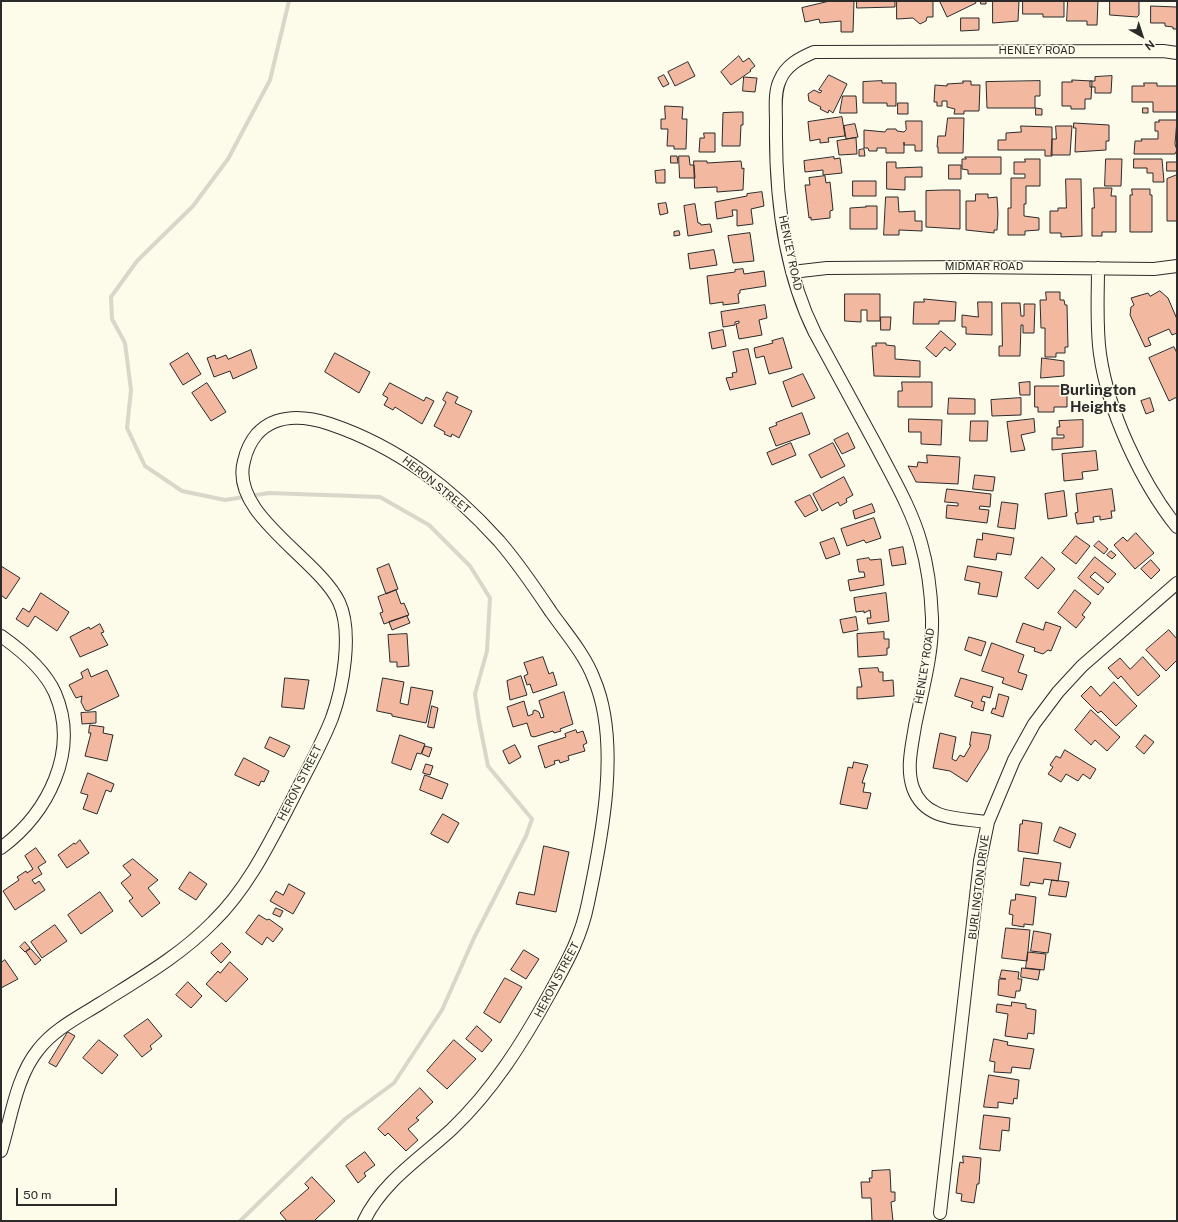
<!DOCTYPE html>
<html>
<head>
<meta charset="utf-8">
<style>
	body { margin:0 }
	#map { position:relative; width:1178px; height:1222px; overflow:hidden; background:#fdfbea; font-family:"Public Sans",sans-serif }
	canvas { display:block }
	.frame { position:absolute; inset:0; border:2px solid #2b2b2b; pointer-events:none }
	.north { position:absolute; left:1122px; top:16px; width:40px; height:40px; -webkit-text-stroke:3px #fdfbea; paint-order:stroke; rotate:141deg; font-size:11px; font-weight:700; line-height:16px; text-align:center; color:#2b2b2b }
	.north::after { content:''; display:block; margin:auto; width:14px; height:18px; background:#2b2b2b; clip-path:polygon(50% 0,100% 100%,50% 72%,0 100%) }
	.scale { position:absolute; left:16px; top:1188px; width:101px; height:18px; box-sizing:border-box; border:2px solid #2b2b2b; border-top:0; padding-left:5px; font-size:12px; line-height:14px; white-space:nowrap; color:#2b2b2b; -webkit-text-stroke:3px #fdfbea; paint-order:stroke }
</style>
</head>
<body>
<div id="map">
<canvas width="1178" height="1222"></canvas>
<div class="frame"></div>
<div class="north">N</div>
<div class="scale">50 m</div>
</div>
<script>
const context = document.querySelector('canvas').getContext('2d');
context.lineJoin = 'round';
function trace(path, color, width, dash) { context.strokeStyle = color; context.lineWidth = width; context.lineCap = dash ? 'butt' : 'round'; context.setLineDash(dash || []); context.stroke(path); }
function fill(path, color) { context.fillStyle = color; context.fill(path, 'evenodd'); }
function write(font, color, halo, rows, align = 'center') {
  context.font = font + ' "Public Sans",sans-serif'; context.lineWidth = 3; context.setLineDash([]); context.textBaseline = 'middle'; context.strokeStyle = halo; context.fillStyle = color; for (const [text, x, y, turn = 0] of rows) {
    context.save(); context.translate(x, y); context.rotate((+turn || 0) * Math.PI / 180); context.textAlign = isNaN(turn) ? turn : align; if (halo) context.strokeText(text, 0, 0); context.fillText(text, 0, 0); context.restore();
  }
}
trace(new Path2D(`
	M240,1221L345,1119L394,1083L442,1010L474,938L526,836L532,819L488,766L479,721L475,694L487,651L490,598L470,566L429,525L380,497L269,493L225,500L182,491L145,466L127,428L131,390L125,343L112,319L111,297L137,261L193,206L228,159L270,80L289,1`), '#d8d7c9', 4);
const building = new Path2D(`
	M830,1H854L853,32H841V21L820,23L819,19L805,22L802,8Z
	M857,1H895V7L857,8Z
	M897,1H933V17H927L926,21L920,24L913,18L897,19Z
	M942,1H975L976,3L947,17L940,2Z
	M981,1H986V4H981Z
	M993,1H1019L1018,21L993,23Z
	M1023,1H1064V17H1043V14H1023Z
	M1068,1H1098L1097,25H1087V21H1067Z
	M1110,1H1139V15L1137,17L1110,15Z
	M1151,6L1177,7V29H1173V27L1165,26V23H1151Z
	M961,18H979V30L961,31Z
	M739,56L743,62L749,58L755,66L750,70L751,71L731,85L721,72Z
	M688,62L695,76L675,86L668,72Z
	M664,75L669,84L663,87L658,78Z
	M829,75L847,84L833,113L829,110L828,113L820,109L821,107L809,101L808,94L814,90L820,93L822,91L819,90Z
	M1112,76L1111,93H1095V87H1090V81H1095V77Z
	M744,77L757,78L755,92L743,91Z
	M1072,80L1092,81L1091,99H1085V109H1071V106H1062V82H1072Z
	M882,81V83H896V106H887V103H863V82Z
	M963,81H971V85H980L979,111H964V114H954L955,109L947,107V101H942V106H937V102H934L935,85L947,86V84L963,83Z
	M1040,81V96H1035V108H987L986,82Z
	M1144,83H1157V86H1177V112H1153V102H1132V86H1144Z
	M843,96H856L857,113H840Z
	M898,103H908V114H898Z
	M665,106L683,107L682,119H687L686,149H674V146H667L668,129H661V119H665Z
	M1036,108L1042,109V115H1036Z
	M1143,108H1148V113H1143Z
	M740,112H743V125H741L740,146H722L723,113Z
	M842,117L845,136L828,138L829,142L820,143V139L810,141L808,122Z
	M948,118H964L963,153H938V147H937L938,136H945Z
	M1159,120H1177L1175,144L1177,150L1175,154H1134L1135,141H1142L1141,139H1158V131H1155V122H1159Z
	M906,121H922V151H915V145H904V142V153H886V148H877V151H869L868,148H864V130L885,132L887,129H896L897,131L904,132L906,130Z
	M1074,123L1109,125V141H1106V150L1075,152L1076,128H1074Z
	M855,124L858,137L846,139L844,126Z
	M1021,126L1052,127V156H1045V150H998V140H1006V133L1021,132Z
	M1056,126H1072L1070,155H1051L1052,139H1056Z
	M704,133H715V152H699L700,138H704Z
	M856,138L857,154L839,155L837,141Z
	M864,149L865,156H859V150Z
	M671,156H677L678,163H671Z
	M679,156H689L690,165H694L695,178H680Z
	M834,157V159L840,158L842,173L823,175V170L805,172L804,161Z
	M965,157H1001V174H968V170L962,169V159H966Z
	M1025,159H1040V186H1026V204H1024V216L1039,218V230L1025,231V235H1008V208H1011V178H1025V174H1014V162H1025Z
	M1106,159H1122L1121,186H1105Z
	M1134,159H1162L1164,182H1153V173H1147V168H1134Z
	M694,161H707V163L741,161L742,169L744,168L743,190L717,192V187L695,188Z
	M887,162H896V168L922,167V177H905V190L887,189Z
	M1167,162H1177V171H1167Z
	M949,165H961V179H949Z
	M665,170V183H656L655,171Z
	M1177,175V221H1167V179Z
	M825,176L826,183L830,182L833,210L830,211V218L811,220V217L809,218L805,185H810L809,178Z
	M1066,179H1081L1082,236L1061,237V233H1050V211H1058V208H1066Z
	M853,181H876V196H853Z
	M1094,188H1112L1111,196H1116V232H1102V236H1092V208H1094Z
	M1132,189H1150V195H1152V232H1130V195H1132Z
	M943,190H960V229L926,227V191Z
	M762,192L764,206L751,209L753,224L737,226V210H732L733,216L717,219L715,202L747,196V194Z
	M976,194H988V198L997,197L998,214L997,230H994V233L966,230V201H975Z
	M886,197H898L899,212L915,211V221H922V231L899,230V235H884Z
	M666,203L668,213L660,215L658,204Z
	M695,204L698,223H700L701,225L710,224L712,232L688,236L684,206Z
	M866,206H877V229H850V208L866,207Z
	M679,231L680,235L674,236V232Z
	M750,233L754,261L733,263L728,236Z
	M714,250L717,265L690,269L688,254Z
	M743,269L744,274L764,271L766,286L740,290V293L738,294L739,303L723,305V302L710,304L707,276L735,272V270Z
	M1160,291L1168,298L1177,319V333L1172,335L1169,329L1148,338L1151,345L1145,347L1130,315L1131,307L1134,305L1131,298L1148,293L1150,296Z
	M1046,292H1060V300H1064L1065,305H1067L1068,347H1065V353H1056V357H1045V328H1041L1040,300H1046Z
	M845,294H880V321H867V310H861V322L845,321Z
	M924,299L956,302L955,321H939V324H913L914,302H924Z
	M978,302H992V335L966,334V327H962V315L978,317Z
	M1002,303H1020L1021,316H1024V304H1035L1034,333H1023V325H1021L1020,356H999V346H1002Z
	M765,305L767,318L759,320L762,335L739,339L736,324L739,323V321L735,322V325L723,327L721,312Z
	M881,317H891L890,330H881Z
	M723,330L726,346L712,349L709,333Z
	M941,331L956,344L950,351L945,347L936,357L926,348Z
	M783,338L792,368L769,374L764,356L756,358L754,348L773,343L772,341Z
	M876,343H886V345L895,346V359L920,361V377L874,376L872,346H876Z
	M1174,347L1177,353V397L1169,401L1149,358Z
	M748,349L756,384L730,390L726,378L733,377L732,373L737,372L733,352Z
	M251,350L257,368L233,379L230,371L214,377L207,358L215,355L216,359L226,355L228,359Z
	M188,353L201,374L183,385L170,364Z
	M335,353L370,372L359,393L325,372Z
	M1042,358L1064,361V376L1041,378Z
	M803,374L815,398L792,407L783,382Z
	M902,382H932V407H898V391H902Z
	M1030,382V395H1020L1019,383Z
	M207,383L226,412L211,421L192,393Z
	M390,383L424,401L426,397L434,401L422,424L395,407L393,410L384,405L388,398L383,395Z
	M1035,386H1067V407H1054V412H1038V407H1035Z
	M447,392L458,397L455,403L472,411L459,438L452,434L451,437L444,434L445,432L434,426L446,402L443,400Z
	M949,398L975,399V414H948Z
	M1021,398V415L992,416L991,400Z
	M1150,398L1154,411L1146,414L1141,401Z
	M802,413L810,434L776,446L769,428L777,425L776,423Z
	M909,419L942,420L941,445L921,444V432H909Z
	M1034,419L1035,432L1021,435L1025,450L1011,452L1007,422Z
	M1083,420V447L1052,450V438H1064V435H1057V427H1060L1059,421Z
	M971,421H988L987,441H970Z
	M848,433L855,448L842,454L834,440Z
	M791,443L796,455L772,465L767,453Z
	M833,443L845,466L821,478L809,455Z
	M1096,451L1098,470L1082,472L1083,479L1064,481L1062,454Z
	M927,455L960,457L958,484L916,482L908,466L917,467L918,462L927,463Z
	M975,475L995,477L993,491L973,489Z
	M844,477L853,495L846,499L847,502L840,506L838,502L822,511L813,494Z
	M947,489L991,494L990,507L980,506L979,509L989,510L987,523L946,518L947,505L958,506V503L945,502Z
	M1112,489L1115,511H1111L1112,518L1100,520V516L1093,517L1094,522L1077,524L1075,513L1078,512L1076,494Z
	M1064,491L1067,516L1048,519L1045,494Z
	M810,495L818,510L805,517L795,502Z
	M1002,502L1018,504L1015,529L998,527Z
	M872,504L875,512L855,519L853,511Z
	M874,518L881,538L866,543L864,540L847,546L841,529Z
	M983,533L1014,538L1011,555L997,553L996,560L974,557L977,539L982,540Z
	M1136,533L1154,553L1135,569L1114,545L1123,537L1127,541Z
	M1076,536L1090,546L1076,564L1062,553Z
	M834,538L840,554L826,559L820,543Z
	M1099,541L1108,549L1104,554L1094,546Z
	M903,547L906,564L892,566L889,550Z
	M1111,551L1116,555L1112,559L1107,555Z
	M1042,557L1055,569L1038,589L1025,578Z
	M1095,557L1116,574L1108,583L1095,572L1090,577L1104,588L1098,595L1078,578Z
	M869,558L870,560L881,559L884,585L850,591L848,580L865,577L864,572H859L857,560Z
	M1151,560L1160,570L1151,579L1141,569Z
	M389,564L398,589L386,594L377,569Z
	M1,566L20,578L6,599L1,595Z
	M968,566L1002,572L997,597L978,594L980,583L965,580Z
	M396,590L401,604L404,603L409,615L384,624L380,613L383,612L378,597Z
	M1075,590L1091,603L1082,615L1085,617L1076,628L1058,613Z
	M41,593L69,612L57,631L35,616L28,627L16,619L23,608L29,612Z
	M886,593L889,621L868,624L867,618H871L870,610L864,613V611L856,612L854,598Z
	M407,616L410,623L392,630L389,622Z
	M856,617L858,630L843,633L840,620Z
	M1046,622L1061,627L1051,651L1048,650L1043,654L1034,651L1035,648L1016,642L1023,623L1043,630Z
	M100,624L104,632L101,633L108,645L80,657L70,637L89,627L90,629Z
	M1169,630L1177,639V660L1166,671L1146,650Z
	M884,632V639H889V648H887V655L858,657L857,634Z
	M407,634L409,666L397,667V662H390L388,635Z
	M969,637L986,642L981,656L965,650Z
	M992,643L1024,655L1018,672L1027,675L1022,690L1002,683L1004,678L982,671Z
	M543,657L549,674L553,672L557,685L533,693L530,684L527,685L524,676L528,674L524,663Z
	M1143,657L1160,676L1138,696L1121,676L1118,679L1108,668L1120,658L1130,669Z
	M878,668L879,672H883V681L893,680L894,696L857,699V687H862L859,669Z
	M88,669L91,677L107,670L119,696L88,711L85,710L81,702L82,696L76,698L69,685L83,678L81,673Z
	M521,676L527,695L510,700L507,681Z
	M285,678L309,680L304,709L282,707Z
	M383,678L404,682L400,703L408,705L411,687L433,691L426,723L392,716V714L377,711Z
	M961,678L993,687L990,698L983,696L981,701L985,702L983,711L971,707L973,702L955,696Z
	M1114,682L1137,706L1116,726L1101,711L1098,713L1081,696L1091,686L1100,696Z
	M564,692L573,724L560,729L561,731L554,733L553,731L534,737L531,736L527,723L513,727L507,707L524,701L528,716L533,714V711L535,710L539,712L541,718L544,717L539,701Z
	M999,694L1009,697L1003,717L991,713L993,708L995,709Z
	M432,706L438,708L434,728L428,727Z
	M1091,710L1120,737L1107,751L1095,740L1091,745L1075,730Z
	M96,712V723L82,724L81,713Z
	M90,725L104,727L103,733L113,735L107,761L85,756L91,733H89Z
	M576,730L577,733L583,731L587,743L583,745L585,751L568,756L569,760L560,763L559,760L554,761L555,764L545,768L538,746L566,737L565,734Z
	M972,732L991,735L988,749L967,782L950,771L933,768L940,733L956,737L952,759L956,761L960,755L964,757L971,745H970Z
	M400,735L425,744L421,754L417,753L411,770L392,763Z
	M1145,735L1154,742L1144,754L1136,747Z
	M270,737L290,746L284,757L265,748Z
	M515,745L521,757L509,764L503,751Z
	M425,746L432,748L429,757L422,754Z
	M1065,750L1096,769L1090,779L1083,774L1078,781L1066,774L1061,782L1048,774L1053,767L1050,765L1056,756L1060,758Z
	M244,758L269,771L264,782L261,781L259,786L235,775Z
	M854,762L868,765L862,783H865L863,792L871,793L867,809L840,804L848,767L852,768Z
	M426,764L433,766L430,775L423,773Z
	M88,773L114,784L111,792L106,790L97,814L83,809L88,795L81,793Z
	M425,775L448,784L442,799L420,790Z
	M443,814L459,823L448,843L431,834Z
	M1023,820L1042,823L1038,854L1018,851L1020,824H1022Z
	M1060,827L1076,834L1070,848L1054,841Z
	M80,840L89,853L67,868L58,855L74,843L75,844Z
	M544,846L569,852L556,912L516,904L519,892L534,895Z
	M36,848L46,862L38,867L42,874L32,880L35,884L39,881L45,890L15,910L3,891L19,880L17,877L26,871L27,873L33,869L25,856Z
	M1024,858L1061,863L1058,881L1044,879L1043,884L1030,882L1029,886L1021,885Z
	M133,859L158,880L148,888L160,903L142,917L129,901L133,898L121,883L131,875L123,866Z
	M190,872L207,884L196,900L179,889Z
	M1052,880L1069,882L1066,897L1049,895Z
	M289,884L305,893L293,914L270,901L276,891L283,895Z
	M100,892L113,911L81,934L68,915Z
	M1016,894L1036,897L1033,925L1024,924V927L1012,925L1013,915L1009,914L1011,900H1015Z
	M276,908L283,911L280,917L273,914Z
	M259,915L267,920L269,919L283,929L273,942L267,937L262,945L246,933Z
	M55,925L67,941L42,958L31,942Z
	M1006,928L1030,930L1027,961L1002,958Z
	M1034,931L1051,934L1048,953L1031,951Z
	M25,942L30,948L25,952L20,947Z
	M222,943L231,952L221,963L211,953Z
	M31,949L41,960L35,965L26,952Z
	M524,950L539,959L526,979L511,970Z
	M1028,952L1046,954L1044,970L1026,968Z
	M5,960L18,979L1,988V963Z
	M230,962L248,979L226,1002L206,984L218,971L220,973Z
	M1022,968L1040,970L1038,980L1021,977Z
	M1002,970L1019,972L1018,979H1022L1020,991H1016L1015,998L998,995L999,979H1006L1000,978Z
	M505,978L522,987L500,1023L484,1013Z
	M188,982L202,996L191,1008L176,995Z
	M1012,1002L1026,1004V1008L1036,1010L1034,1034L1028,1033L1027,1039L1005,1036L1008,1014L996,1012L997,1004L1011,1006Z
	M148,1019L162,1036L150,1046L152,1049L142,1057L124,1036Z
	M477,1026L492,1040L482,1052L466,1039Z
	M68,1032L75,1036L56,1067L49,1063Z
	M994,1039L1008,1042L1007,1045L1034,1049L1030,1069L1012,1067L1011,1073L994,1072L995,1062L990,1061Z
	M99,1040L118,1055L102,1074L83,1058Z
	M454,1040L476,1059L447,1089L427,1071Z
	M989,1075L1019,1080L1017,1099L1014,1098L1013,1104L998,1102V1108L984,1107Z
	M420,1088L433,1102L416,1118L419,1120L408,1129L418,1140L406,1151L388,1133L385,1136L378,1129Z
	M984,1115L1010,1118L1009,1131L1002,1130L1000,1151L980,1149Z
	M365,1152L375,1165L364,1173L366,1176L358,1183L346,1166Z
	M963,1156L981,1158L979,1184H977L974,1203L961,1201L962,1194L956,1193L959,1168L960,1162L963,1163Z
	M890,1170L891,1192H895V1201L891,1202L893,1221H872L871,1198H862L861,1182H870L869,1178H872V1171Z
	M312,1177L335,1201L314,1221H287L280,1213L309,1188L305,1184Z`);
fill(building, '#f2b8a0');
trace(building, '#2b2b2b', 1);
const minor = new Path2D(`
	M1098,268C1098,296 1096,326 1100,354C1108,411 1141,482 1177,527
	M792,272L827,268L966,267L1154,269L1177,266
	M1,636C21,650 45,671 55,693C80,751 48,813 1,848
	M988,822C959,818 925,821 913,788C906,768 912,746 915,726C922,691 933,654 932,618C931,593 928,567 921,543C912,510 893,478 877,447C856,409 836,371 815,333C783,269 775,193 776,122C776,109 774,92 780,80C786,65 800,58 814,52L1163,51L1177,53
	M1,1151C11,1119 16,1077 38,1050C54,1029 79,1017 101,1003C139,979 181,955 213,922C248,888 270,842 293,798C306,772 321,746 332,718C343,688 353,632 339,602C318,558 229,514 244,461C246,452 251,441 257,434C276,413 306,416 330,424C398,447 451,488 499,541C518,563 535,588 551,612C566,633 585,655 594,679C621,742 602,837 588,903C581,938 567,962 550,993C523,1042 493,1090 452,1129C422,1157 382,1182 364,1221
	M940,1213L980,861L988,822L1014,760L1034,724L1058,692L1082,666L1177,583`);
trace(minor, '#2b2b2b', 14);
trace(minor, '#fdfbea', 12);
write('11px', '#2b2b2b', '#fdfbea', [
	["HENLEY ROAD",1037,51],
	["HENLEY ROAD",790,253,78],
	["MIDMAR ROAD",984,267],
	["HERON STREET",436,485,39],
	["HENLEY ROAD",925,666,-81],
	["HERON STREET",300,783,-63],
	["BURLINGTON DRIVE",979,887,-83],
	["HERON STREET",557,980,-62]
]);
write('bold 15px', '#2b2b2b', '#fdfbea', [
	["Burlington",1098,390],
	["Heights",1098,407]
]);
</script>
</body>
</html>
